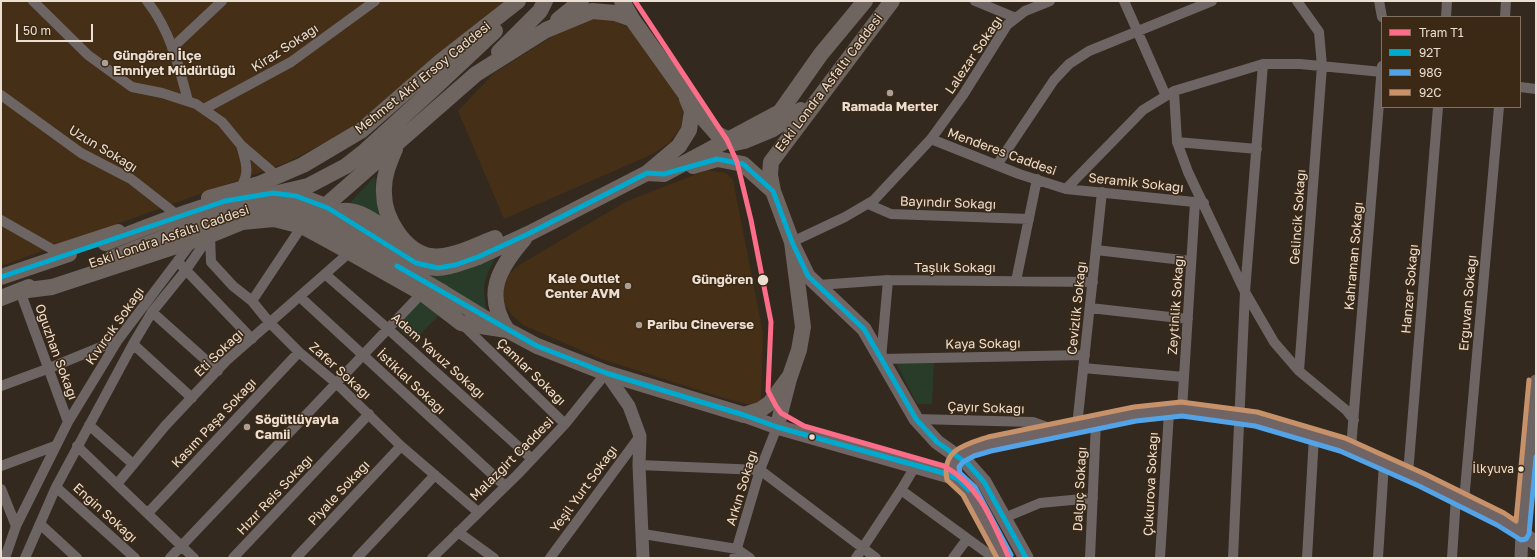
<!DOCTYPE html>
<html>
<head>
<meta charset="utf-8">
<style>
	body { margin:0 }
	#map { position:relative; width:1537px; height:559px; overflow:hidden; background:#33291e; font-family:"Golos Text",sans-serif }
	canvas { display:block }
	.frame { position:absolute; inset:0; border:2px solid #ebdfd2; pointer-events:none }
	.legend { position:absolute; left:1381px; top:16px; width:140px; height:92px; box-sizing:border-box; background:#3c2915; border:1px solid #827261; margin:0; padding:5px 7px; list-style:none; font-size:12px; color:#ebdfd2 }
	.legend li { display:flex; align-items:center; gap:8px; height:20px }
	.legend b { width:20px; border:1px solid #827261 }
	.scale { position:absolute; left:16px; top:24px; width:77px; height:18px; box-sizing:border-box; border:2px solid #ebdfd2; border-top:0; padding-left:5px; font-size:12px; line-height:14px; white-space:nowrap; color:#ebdfd2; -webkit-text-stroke:3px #3c2915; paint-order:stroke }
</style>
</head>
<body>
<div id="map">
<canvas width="1537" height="559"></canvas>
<div class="frame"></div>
<ul class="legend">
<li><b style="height:5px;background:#fb6d88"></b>Tram T1</li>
<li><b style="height:5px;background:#00a9ce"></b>92T</li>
<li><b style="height:5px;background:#53a3e8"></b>98G</li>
<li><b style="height:5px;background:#c7916a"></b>92C</li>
</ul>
<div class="scale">50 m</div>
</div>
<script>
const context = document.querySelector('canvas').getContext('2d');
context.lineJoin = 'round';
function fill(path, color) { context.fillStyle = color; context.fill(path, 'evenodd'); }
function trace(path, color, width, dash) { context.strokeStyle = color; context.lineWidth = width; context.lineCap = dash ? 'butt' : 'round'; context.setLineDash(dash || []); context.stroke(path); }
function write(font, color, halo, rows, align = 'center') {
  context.font = font + ' "Golos Text",sans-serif'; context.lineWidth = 3; context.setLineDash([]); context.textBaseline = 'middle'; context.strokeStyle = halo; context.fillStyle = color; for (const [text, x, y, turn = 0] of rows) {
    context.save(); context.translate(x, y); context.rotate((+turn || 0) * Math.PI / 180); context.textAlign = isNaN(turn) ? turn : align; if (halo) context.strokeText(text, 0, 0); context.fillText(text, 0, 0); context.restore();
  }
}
fill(new Path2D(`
	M1,1H505L357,126L286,163L1,266Z
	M587,19L613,20L631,29L679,97L683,110L681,127L670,142L653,154L504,219L458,111L494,73L572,24Z
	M707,170L726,173L733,180L763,333L761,402L751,405L727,399L601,359L523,325L511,314L503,302L502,287L507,275L521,264L627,201Z`), '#452f16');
fill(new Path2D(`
	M375,176L377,199L384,220L360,205L349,204Z
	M497,256C483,278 481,289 488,315L413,270Z
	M420,301L440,314L413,342L394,325Z
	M896,363H934L932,404H917Z`), '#293c29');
trace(new Path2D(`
	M33,1L88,55L132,87L162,93L196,104L222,122L241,145L276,175
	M147,1C170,30 179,66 188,101
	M975,1L1016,18
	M1124,1L1166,96
	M1297,1L1319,32L1322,66L1299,371
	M1379,1L1382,17
	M1446,17L1447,1
	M1505,17L1506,1
	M172,48L222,1
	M1520,87L1536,89
	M1174,91L1177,142L1188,172L1245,292L1274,342L1299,371L1346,410L1354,420
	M1,95L81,153L131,179L172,211
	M204,109L291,62L375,1
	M931,139L1019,174L1066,189L1204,203
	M1177,142L1257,149
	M997,165L1054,80L1069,64L1089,51L1212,1
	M1066,189L1143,110L1174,91L1263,64H1300L1382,72
	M239,190C251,173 246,163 241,145
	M868,204L891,214L1029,219
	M1,220L57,252L54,255
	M210,235L211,262L233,286L252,301L269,322L299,352L336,383L401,446L478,512
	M792,242L845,217L874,200L931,139L963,95L1007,25L1025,11L1050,1
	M1096,250L1191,261
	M181,265L252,339
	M325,274L387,328L532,459
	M888,280L881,359L1085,355
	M1016,281L1037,179
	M818,285L888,280L1093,282
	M20,291L68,422
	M300,297L505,486
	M252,301L302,226
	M1090,308L1188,319
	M152,312L218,371
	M462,324L565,424
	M133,344L192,398
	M1083,368L1184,377
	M1,386L47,369L118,340
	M1182,409L1195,202
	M916,419L1033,422L1055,430
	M89,425L133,464
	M1077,426L1102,192
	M77,446L194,558
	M1351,448L1382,66
	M639,465L760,470L876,558
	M1,466L55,446
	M1408,474L1438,107
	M117,484L165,426L226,361L350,252
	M56,487L135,558
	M1,489L16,526
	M901,490L994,558
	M1464,501L1499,107
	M148,513L299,352
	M1004,518L1040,503L1093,498
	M40,524L77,558
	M458,532L494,558
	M643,534L737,549L750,558
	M5,558L16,526L68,422L118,340L192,242
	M25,558L56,487L133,344L152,312L186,270L210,235
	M170,558L422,293
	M233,558L369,414
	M296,558L401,446
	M357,558L435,475
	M432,558L518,474L565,424L606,373
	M550,558L640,436
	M734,558L760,470L777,427
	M856,558L901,490L916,465
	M953,558L967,539
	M1090,558L1096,422
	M1160,558L1169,412
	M1233,558L1245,292L1263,64
	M1307,558L1314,436
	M1378,558L1384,463
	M1452,558L1456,497`), '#6d6464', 10);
trace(new Path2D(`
	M606,373L629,406L640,436L639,465L643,558
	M1521,558L1522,533L1536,381`), '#6d6464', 13);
trace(new Path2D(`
	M794,247L808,276L864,329L916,419L937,442L968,464L984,482L1026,558
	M744,415L777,427L953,477L962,483L969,491L1005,558
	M777,427L790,377
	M953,477L952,465C959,452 976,448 989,444L1135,414L1182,409L1256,419L1342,444L1422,480L1501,519L1536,543`), '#706564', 15);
trace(new Path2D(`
	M622,1L632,19L702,117L717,134L735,143L744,141L773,129L801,110
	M558,20L581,1
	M499,52L540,11L545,1
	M395,149C389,163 383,177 384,193C384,218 404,251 430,256C451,259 476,245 495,238
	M693,166L717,159L743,164L773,191
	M647,173L679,146L689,130L692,111L687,99
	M278,193L308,186L346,166L365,151L432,90L495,31
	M209,198L259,184L303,165L362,130L440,62L518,1
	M316,214L476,74L546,30L592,11L615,13L632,19
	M330,216C353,199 382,228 401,240
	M57,252L118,232
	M478,257L528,234L647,173L664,174L780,112L821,54L865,1
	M1,277L69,254
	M20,291L52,287L210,235L242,222L274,219L302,226L335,244L422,293L461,323L507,330L537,346L606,373L744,415L760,410L770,403L790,376L799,350L803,327L792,242L773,191L770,175L771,162L892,1
	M442,292L496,325
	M1,298L29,287
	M507,330C484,294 498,269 524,239`), '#6e6460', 16);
trace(new Path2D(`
	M105,243C157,224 234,188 289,195C329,200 362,230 395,251C409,259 421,267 437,268C451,268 465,261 478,257
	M112,258C143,246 174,233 206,222C229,214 250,206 274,207C288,208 302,213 315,218L442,292`), '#6e6460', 16);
trace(new Path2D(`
	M397,266L537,346L606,373L744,415L777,427L940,472L958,479L969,490
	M1,277L225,201L273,193L296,196L328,208L416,263L438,268L455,265L478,257L528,234L647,173L664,174L717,159L743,164L773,191L792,242L808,276L864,329L916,419L937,442L968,464L984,482L1026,558`), '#00a9ce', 5);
trace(new Path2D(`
	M1011,555L975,487L960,473L959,467L963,462L974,456L991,451L1136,421L1182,416L1255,426L1340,451L1419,486L1497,525L1521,540L1526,539L1529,534L1536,457`), '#53a3e8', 5);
trace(new Path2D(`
	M997,558L963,495L947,480C941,450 964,445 988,437L1134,407L1181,402L1257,412L1345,438L1425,474L1504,513L1516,521L1529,380`), '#c7916a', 5);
trace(new Path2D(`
	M635,1L727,140L737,162L751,220L771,322L768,391L776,406L781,413L804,426L944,466C981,487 992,521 1009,558`), '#fb6d88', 5);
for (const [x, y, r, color] of [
	[105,63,4,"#ab9f93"],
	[890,93,4,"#ab9f93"],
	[763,280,6,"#ebdfd2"],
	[628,286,4,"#ab9f93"],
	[639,325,4,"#ab9f93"],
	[247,427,4,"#ab9f93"],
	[812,437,3.5,"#ebdfd2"],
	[1521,469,3.5,"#ebdfd2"]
]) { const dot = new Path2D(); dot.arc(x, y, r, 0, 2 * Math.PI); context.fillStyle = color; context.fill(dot); trace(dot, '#3c2915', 1.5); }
write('12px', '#ebdfd2', '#3c2915', [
	["İlkyuva",1514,469]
], 'right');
write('13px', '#ebdfd2', '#3c2915', [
	["Kiraz Sokağı",285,48,-33],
	["Lalezar Sokağı",974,55,-56],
	["Mehmet Akif Ersoy Caddesi",423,78,-39],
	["Eski Londra Asfaltı Caddesi",829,83,-53],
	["Uzun Sokağı",103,149,31],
	["Menderes Caddesi",1002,152,20],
	["Seramik Sokağı",1136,183,6],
	["Bayındır Sokağı",948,203,2],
	["Gelincik Sokağı",1298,217,-86],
	["Eski Londra Asfaltı Caddesi",169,237,-19],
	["Kahraman Sokağı",1354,256,-85],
	["Taşlık Sokağı",955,268],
	["Hanzer Sokağı",1410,289,-85],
	["Erguvan Sokağı",1468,303,-85],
	["Zeytinlik Sokağı",1176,305,-86],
	["Cevizlik Sokağı",1077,308,-84],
	["Kıvırcık Sokağı",115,326,-55],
	["Kaya Sokağı",983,344,-1],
	["Oğuzhan Sokağı",56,352,70],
	["Eti Sokağı",219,353,-44],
	["Adem Yavuz Sokağı",438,356,42],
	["Zafer Sokağı",340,371,42],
	["Çamlar Sokağı",531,372,44],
	["İstiklal Sokağı",411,382,43],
	["Çayır Sokağı",986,408,2],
	["Kasım Paşa Sokağı",214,423,-47],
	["Malazgirt Caddesi",512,459,-45],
	["Çukurova Sokağı",1151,484,-87],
	["Arkın Sokağı",742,488,-73],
	["Yeşil Yurt Sokağı",584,489,-54],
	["Dalgıç Sokağı",1080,489,-87],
	["Piyale Sokağı",339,493,-47],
	["Hızır Reis Sokağı",275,495,-47],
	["Engin Sokağı",105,513,42]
]);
write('bold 13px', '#ebdfd2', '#3c2915', [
	["Güngören İlçe",113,56],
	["Emniyet Müdürlüğü",113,71],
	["Ramada Merter",890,107,"center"],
	["Kale Outlet",620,279,"right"],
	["Center AVM",620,294,"right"],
	["Paribu Cineverse",647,325],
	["Söğütlüyayla",255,420],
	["Camii",255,435]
], 'left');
write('bold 13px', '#ebdfd2', '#3c2915', [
	["Güngören",753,280]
], 'right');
</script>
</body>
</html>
